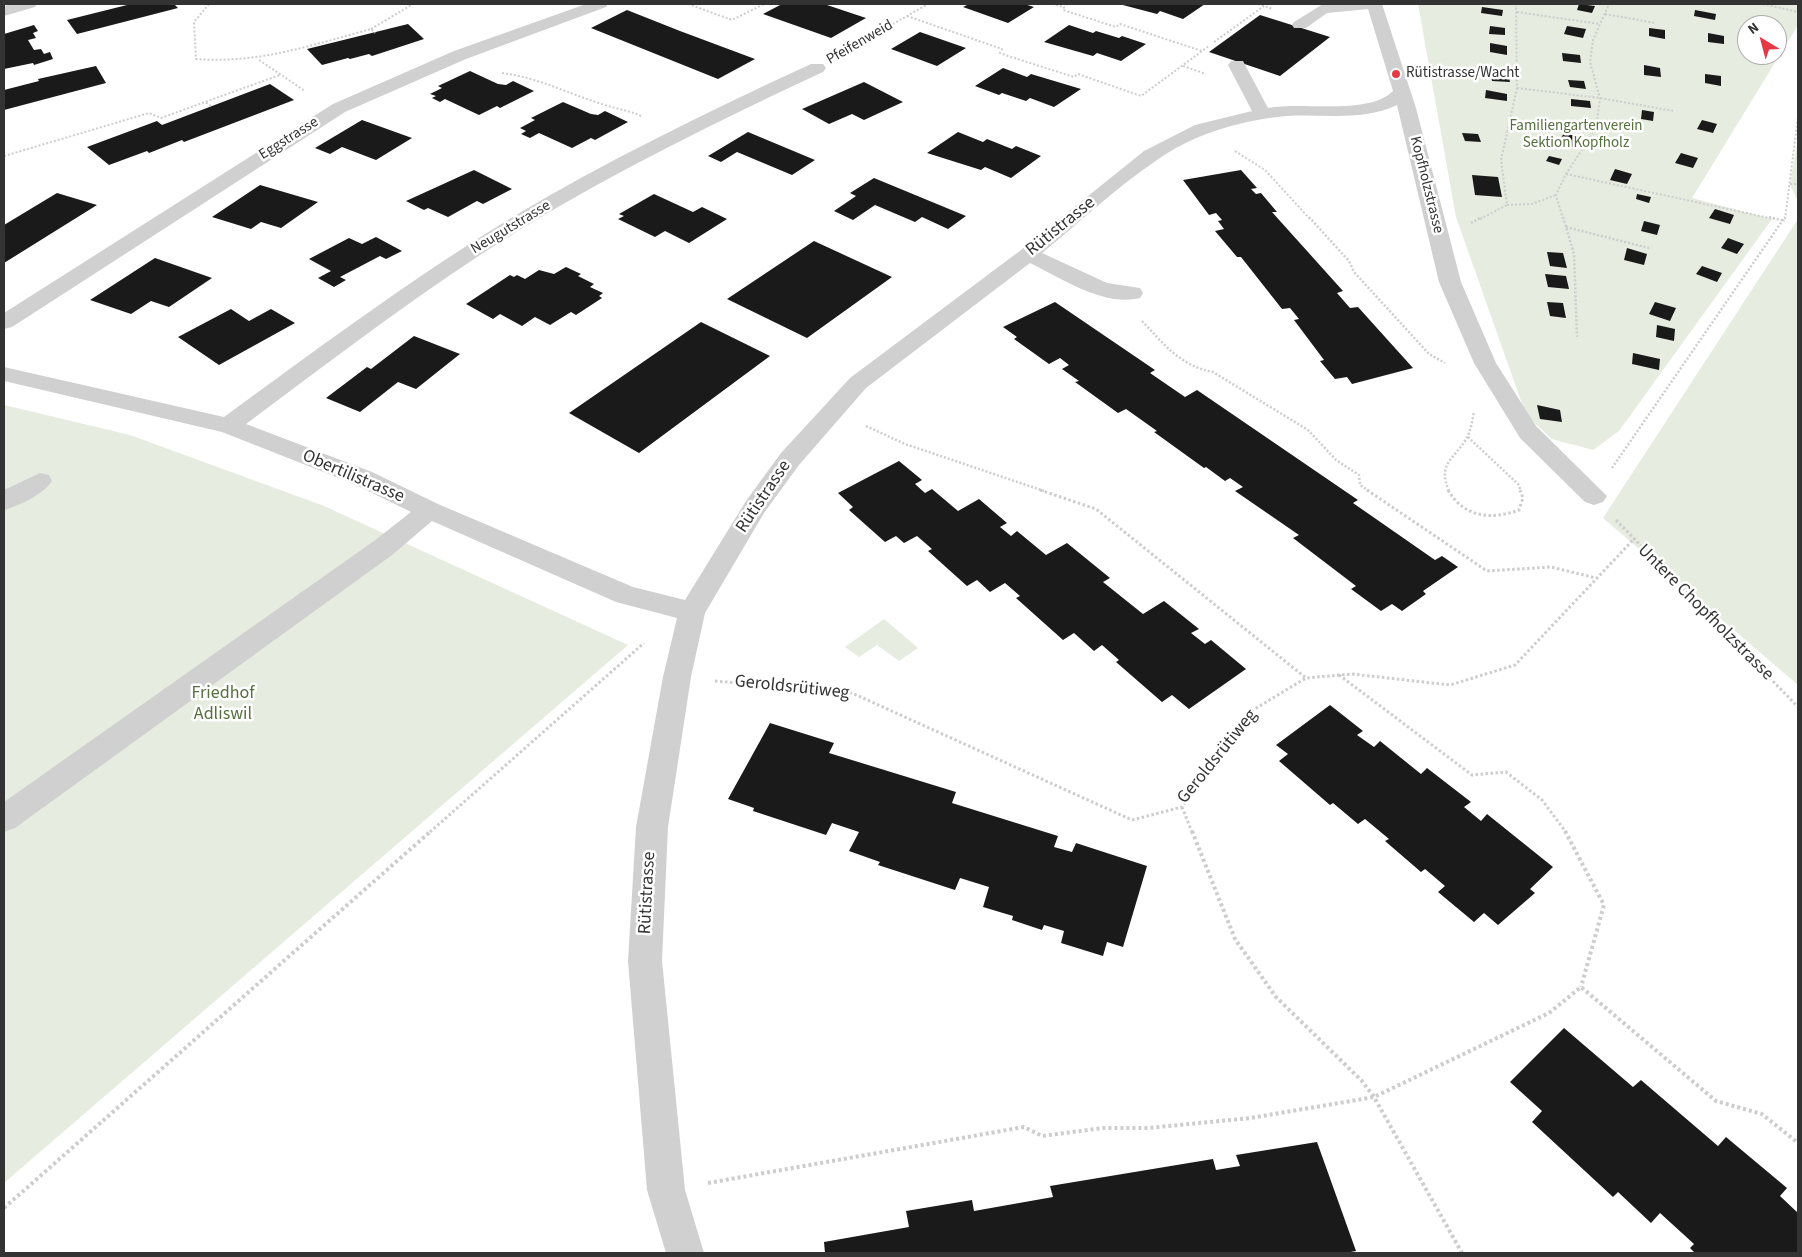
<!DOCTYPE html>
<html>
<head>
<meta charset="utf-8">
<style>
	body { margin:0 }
	#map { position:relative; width:1802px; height:1257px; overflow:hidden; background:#fff; font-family:"Source Sans 3",sans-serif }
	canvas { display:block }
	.frame { position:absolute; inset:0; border:5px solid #333; pointer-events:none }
	.north { position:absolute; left:1737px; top:15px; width:50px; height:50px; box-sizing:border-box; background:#fff; border:1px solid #adadad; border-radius:50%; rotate:323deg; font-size:14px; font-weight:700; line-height:20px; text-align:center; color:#333 }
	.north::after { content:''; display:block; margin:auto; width:18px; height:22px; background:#e63946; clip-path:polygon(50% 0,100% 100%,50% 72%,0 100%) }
</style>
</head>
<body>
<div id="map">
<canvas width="1802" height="1257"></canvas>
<div class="frame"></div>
<div class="north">N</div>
</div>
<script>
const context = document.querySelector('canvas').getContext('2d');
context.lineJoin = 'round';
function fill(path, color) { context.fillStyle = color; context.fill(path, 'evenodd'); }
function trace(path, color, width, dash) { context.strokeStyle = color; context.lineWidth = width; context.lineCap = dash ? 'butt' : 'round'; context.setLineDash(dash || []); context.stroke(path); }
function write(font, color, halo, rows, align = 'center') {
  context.font = font + ' "Source Sans 3",sans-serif'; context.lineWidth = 5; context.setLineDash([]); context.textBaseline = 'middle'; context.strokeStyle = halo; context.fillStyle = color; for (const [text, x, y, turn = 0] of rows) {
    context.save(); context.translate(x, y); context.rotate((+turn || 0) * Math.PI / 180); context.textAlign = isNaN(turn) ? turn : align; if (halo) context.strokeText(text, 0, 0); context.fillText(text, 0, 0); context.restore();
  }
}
fill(new Path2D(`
	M1418,4H1798V25L1692,198L1772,219L1619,431L1593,450L1552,439L1526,415L1456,217ZM1747,25H1777V55H1747Z
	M1798,138V202L1790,184Z
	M1798,219V685L1603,518Z
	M4,405L130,435L324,506L628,645L4,1183Z
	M884,619L918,648L899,661L877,645L859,657L845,647Z`), '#e6ecdf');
fill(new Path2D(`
	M131,4H174L178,8L77,34L67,20Z
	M782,4H824L866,18L831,38L763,14Z
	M969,4H1024L1034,7L1008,23L963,7Z
	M1119,4H1205L1183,19L1160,11L1157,14Z
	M1579,4L1595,6L1592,13L1577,10Z
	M1482,7L1503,10L1502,16L1481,13Z
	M627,10L680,31L755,59L718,79L591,28Z
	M1695,10L1716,14L1715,20L1694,16Z
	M1260,15L1330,37L1280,76L1209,52Z
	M408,24L424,39L372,56L369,54L350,59L348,58L322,65L307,49Z
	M34,25L38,31L33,33L36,38L28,40L34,50L41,49L44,54L50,52L53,59L34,65L33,63L4,69V34Z
	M1069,25L1093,33L1096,31L1119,38L1122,36L1146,44L1121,61L1097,53L1093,56L1044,42Z
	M1490,26L1505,28V35L1489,34Z
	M1567,26L1586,29L1583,38L1564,34Z
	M1649,28L1665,30V39L1649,36Z
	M920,32L966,48L937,66L891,49Z
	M1708,33L1724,36V44L1708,42Z
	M1490,43L1507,46V55L1490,52Z
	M1562,53L1580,55L1581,63L1563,61Z
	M1644,65L1660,68L1661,77L1644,75Z
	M96,66L106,83L4,110V90L39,81L38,79Z
	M1003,68L1027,77L1031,74L1081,89L1054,107L1030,98L1026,101L1002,93L999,95L975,86Z
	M470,71L498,84L506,85L513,81L534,91L500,108L497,106L479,115L445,99L440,102L432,98L436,96L430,94L442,88L438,86Z
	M1491,72L1508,74L1510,82L1492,81Z
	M1705,74L1721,76V86L1705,83Z
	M1568,80L1584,81L1586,89L1570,87Z
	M864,82L903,102L864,120L852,114L829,124L802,109Z
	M270,84L294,100L184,142L182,140L149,153L147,151L109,165L87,147L157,121L162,125Z
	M1486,90L1507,94V101L1485,98Z
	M1571,99L1590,101L1591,108L1571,106Z
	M563,102L591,114L598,115L605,111L628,122L595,140L591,138L572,148L539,133L530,138L521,134L526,131L520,128L535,120L531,118Z
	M1642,110L1654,112L1653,121L1641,119Z
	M362,120L412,138L376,160L342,147L330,154L315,148Z
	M1702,120L1717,124L1713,133L1697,129Z
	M748,132L815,160L792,175L737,152L721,162L708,156Z
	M958,132L983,142L987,139L1012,149L1016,146L1041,156L1011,178L985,167L981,170L927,153Z
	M1462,133L1478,134L1481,142L1465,141Z
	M1564,133L1579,137L1573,147L1558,143Z
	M1681,153L1698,158L1693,168L1675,163Z
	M1549,156L1562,159L1559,165L1546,161Z
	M1615,169L1632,174L1627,184L1610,180Z
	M474,170L512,189L483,204L477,201L448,217L428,208L424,210L406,201Z
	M1241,170L1257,188L1251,189L1256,194L1261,193L1277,212H1272L1343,291L1337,293L1350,308L1358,307L1413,368L1352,384L1347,377L1335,379L1320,361L1324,360L1294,320L1299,319L1290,308L1282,309L1241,257H1237L1215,231L1224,229L1218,221L1222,220L1216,213L1209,215L1183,180Z
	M1472,175L1498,177L1502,197L1475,195Z
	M874,178L966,216L948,229L922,217L915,222L875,205L853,220L834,211L856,196L850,193Z
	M260,185L318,202L281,228L261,222L251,229L212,217Z
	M57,193L97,205L4,263V225Z
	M654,194L693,212L702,207L727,219L689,243L665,231L655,237L618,219L624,216L619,214Z
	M1637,194L1651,197L1649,203L1636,199Z
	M1715,209L1734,215L1730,224L1709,218Z
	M1644,221L1660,225L1657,235L1641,231Z
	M376,237L402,251L386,259L380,256L340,277L346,280L334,287L318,278L331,271L309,259L349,238L362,244Z
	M1728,238L1744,244L1737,254L1721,248Z
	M814,241L892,277L807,338L727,299Z
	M1627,248L1647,254L1644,265L1624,260Z
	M1547,252L1563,253L1567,268L1550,266Z
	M155,258L212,278L169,307L151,301L131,314L90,300Z
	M1702,266L1722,273L1717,282L1696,274Z
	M566,267L581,274L578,276L594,284L590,287L603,293L599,296L602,298L576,315L571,312L550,325L535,317L522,326L500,314L493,319L466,304L510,275L514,277L517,275L525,279L539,270L554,274Z
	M1545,274L1566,276L1569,289L1548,287Z
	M1055,302L1155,370L1150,373L1185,397L1197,390L1358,500L1353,503L1435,560L1442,556L1458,567L1423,591L1426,594L1402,611L1392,604L1381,611L1351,589L1356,586L1293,538L1299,535L1235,491L1243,487L1230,478L1225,481L1206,467L1204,468L1154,432L1157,431L1126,409L1118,413L1075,382L1079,381L1062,369L1069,365L1060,358L1049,364L1014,339L1017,337L1003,327Z
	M1547,302L1563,303L1566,318L1550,316Z
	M1655,302L1676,308L1670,321L1649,314Z
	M231,309L249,321L271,309L295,323L219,365L178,337Z
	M701,322L770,356L639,453L569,413Z
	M1657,325L1675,329L1674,341L1656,337Z
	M414,336L460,354L416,389L398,382L360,412L326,398L367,367L371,369Z
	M1633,353L1660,359L1659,370L1632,364Z
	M1537,405L1560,410L1562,422L1540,419Z
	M899,461L922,480L915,484L925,493L932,489L958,511L979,499L1007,523L1000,527L1011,536L1017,531L1046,555L1067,543L1110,578L1103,582L1143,614L1164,601L1199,629L1191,633L1205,644L1211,640L1246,669L1189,709L1172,695L1162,702L1116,662L1119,660L1102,645L1094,651L1074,633L1063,640L1016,598L1020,596L1005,583L990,592L977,580L967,586L928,551L932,549L917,536L904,543L896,536L885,542L849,510L853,507L838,493Z
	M1330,705L1363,731L1357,735L1374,747L1380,741L1421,774L1427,768L1471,802L1464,807L1481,821L1487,814L1553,867L1530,889L1535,893L1498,925L1484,913L1474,922L1438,892L1445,886L1425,869L1421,872L1385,841L1389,839L1365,819L1358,824L1333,803L1330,805L1279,761L1288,754L1276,745Z
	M770,723L834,743L829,753L956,792L952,803L1058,836L1054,847L1072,852L1076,843L1147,866L1123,947L1107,942L1103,956L1061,943L1064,931L1044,925L1042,930L1012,920L1013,916L983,907L989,887L960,878L955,890L878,865L880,862L849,851L859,832L832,823L826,835L753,811L754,808L728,799Z
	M1564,1028L1633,1087L1641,1080L1718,1146L1726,1137L1787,1188L1780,1196L1798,1213V1253H1695L1690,1248L1694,1244L1660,1213L1651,1223L1618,1192L1613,1197L1532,1122L1542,1111L1510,1082Z
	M1317,1142L1356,1251L1345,1253H825L824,1242L909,1227L906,1211L972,1200L974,1211L1053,1197L1050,1186L1213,1159L1216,1170L1240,1166L1236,1155Z`), '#1a1a1a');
trace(new Path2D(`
	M209,4L194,22L196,59C257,64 313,45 371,29L375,33
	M688,4L732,20L764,4
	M1052,4L1064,7L1063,10L1116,27L1120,24L1202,51
	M1258,4L1273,9
	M1763,4L1798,12
	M1517,12L1600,24
	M1605,14L1655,23
	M907,16L1002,49L1000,53L1008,56L1074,77L1078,74L1141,96L1209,46
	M371,29L413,4
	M1214,42L1264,6
	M844,52L928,4
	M259,60L305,91
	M1183,66L1206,74
	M502,73C540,78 566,93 602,104C616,109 629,110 643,117
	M1517,88L1600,98L1674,111
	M211,106L205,102L280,75
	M1235,151L1265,170L1310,219
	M4,156L149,113L161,118L205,102
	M1566,174L1774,219
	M1790,184H1798
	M1507,205L1532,204L1556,195
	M1480,219L1507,205L1501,160L1517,88L1516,4
	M1563,219L1556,195L1566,174L1596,128L1600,98L1590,62L1593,40L1609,4
	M1785,219L1798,117`), '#cdcdcd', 2, [2, 2]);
trace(new Path2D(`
	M1309,217L1349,261L1354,272L1429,354L1445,363
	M1563,217L1574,254L1577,337
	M1769,217L1785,221
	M1471,223L1482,217
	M1566,227L1649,248
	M1142,321C1164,344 1180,366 1213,372L1308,430L1336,460L1359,475L1360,485L1369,491
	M866,426L905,444L1044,491
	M1468,437L1518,484L1521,491
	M1612,468L1785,217
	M1449,491C1437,463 1454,460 1466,439C1471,431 1472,421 1474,412`), '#cdcdcd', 2.5, [2, 2]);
trace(new Path2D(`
	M1040,490L1096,509L1306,678
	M1367,490L1487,571L1551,567L1596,578
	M1448,490C1464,518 1492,520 1519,510L1523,498L1520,490
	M1616,520L1798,707
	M1339,675L1472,775L1506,772L1542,800L1566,832
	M715,681L852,693L1132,820L1182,807L1253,710L1306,678L1352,674L1450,685L1515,665L1633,540
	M1182,807L1192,832
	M430,832L644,643`), '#cdcdcd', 3, [2.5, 2.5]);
trace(new Path2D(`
	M1192,831L1235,939L1276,997L1362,1081L1374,1097L1462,1253
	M1565,831L1604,905L1581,987
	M708,1183L1024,1127L1042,1136L1103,1128H1148L1251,1118L1374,1097L1549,1013L1581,987L1716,1101L1762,1114L1798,1143
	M4,1208L431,831`), '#cdcdcd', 4, [3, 3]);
fill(new Path2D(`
	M12,4H37L35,7L4,16V6Z
	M586,4H608L606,7L466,59L345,112L12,327L4,329V313L333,104L454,51Z
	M1323,4H1382L1416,108L1461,282L1496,363L1536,426L1607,496L1603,502L1594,505L1585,502L1520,438L1474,363L1439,282L1397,105C1359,123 1317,112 1277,117C1236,122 1192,135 1157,160C1117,187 1080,222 1042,253L1107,283L1140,288L1143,293L1140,298C1103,307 1061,278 1030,263L866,388L799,465L764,513L705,613L691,677L668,827L662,961L685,1190L704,1253H666L647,1190L628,961L636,827L663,677L677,618L616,602L432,521L392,555L15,828L4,832V802L374,541L411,512L354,484L222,432L4,381V367L224,417C316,350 408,281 506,221C604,162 707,112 811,64H823L826,68L823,72C720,120 618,170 521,229C425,288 336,357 246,424L372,472L438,504L633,587L685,600L746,501L781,453L850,378L1021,250L1144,151L1195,125L1252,111L1228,65L1231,61H1243L1268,108C1302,101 1368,116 1393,91L1368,9L1327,13L1306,28H1294L1292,25L1294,22Z
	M40,473L49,475L52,481C44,494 19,506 4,510V490Z`), '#d0d0d0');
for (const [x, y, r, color] of [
	[1396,74,5,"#e63946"]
]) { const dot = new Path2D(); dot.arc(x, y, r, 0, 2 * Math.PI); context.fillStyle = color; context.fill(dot); trace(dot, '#fff', 2); }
write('15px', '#333', '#fff', [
	["Pfeifenweid",860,43,-30],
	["Eggstrasse",289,139,-32],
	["Kopfholzstrasse",1426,185,76],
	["Neugutstrasse",511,228,-31]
]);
write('15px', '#333', '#fff', [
	["Rütistrasse/Wacht",1406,74]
], 'left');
write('15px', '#56703f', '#fff', [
	["Familiengartenverein",1576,127],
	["Sektion Kopfholz",1576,144]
]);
write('18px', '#333', '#fff', [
	["Rütistrasse",1061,227,-39],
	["Obertilistrasse",353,477,23],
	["Rütistrasse",764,497,-56],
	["Untere Chopfholzstrasse",1705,613,45],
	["Geroldsrütiweg",792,688,6],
	["Geroldsrütiweg",1218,757,-51],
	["Rütistrasse",648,893,-87]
]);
write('18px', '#56703f', '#fff', [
	["Friedhof",223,694],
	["Adliswil",223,715]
]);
</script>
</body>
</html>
